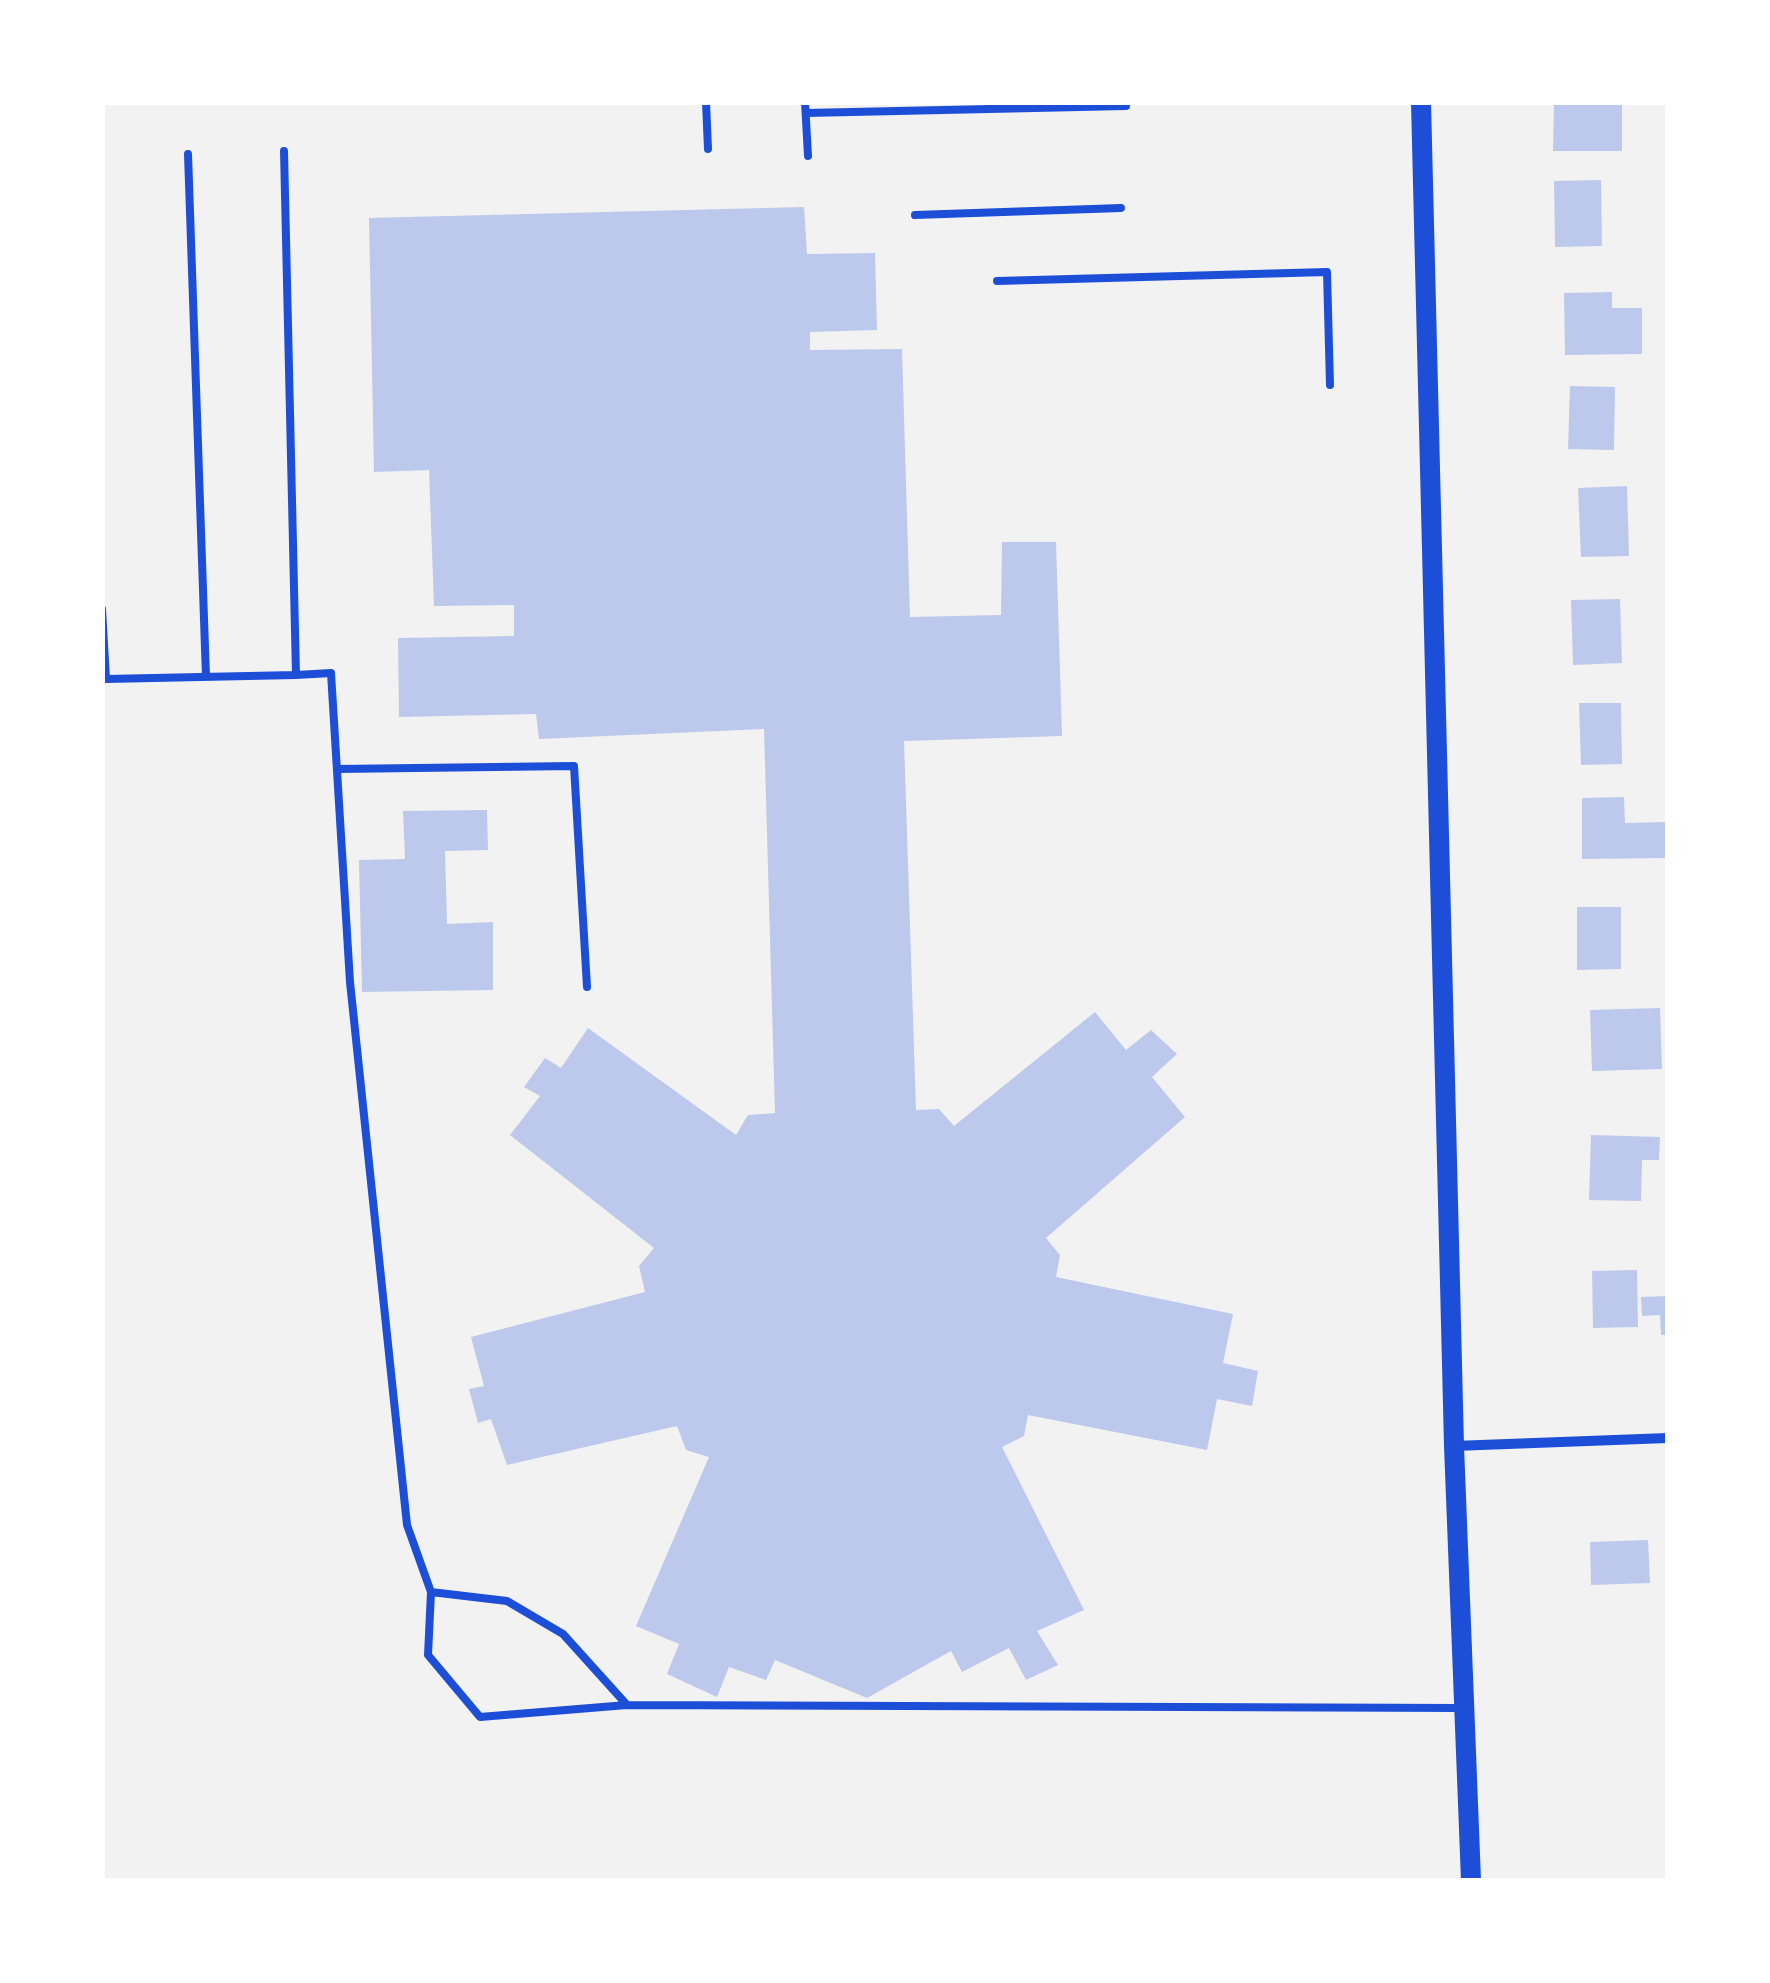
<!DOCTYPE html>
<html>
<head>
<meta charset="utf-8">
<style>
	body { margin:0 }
	#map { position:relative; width:1770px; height:1983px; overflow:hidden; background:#f2f2f2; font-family:"DejaVu Sans",sans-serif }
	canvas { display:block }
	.frame { position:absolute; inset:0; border:105px solid #fff; pointer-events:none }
</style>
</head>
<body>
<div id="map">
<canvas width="1770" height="1983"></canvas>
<div class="frame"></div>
</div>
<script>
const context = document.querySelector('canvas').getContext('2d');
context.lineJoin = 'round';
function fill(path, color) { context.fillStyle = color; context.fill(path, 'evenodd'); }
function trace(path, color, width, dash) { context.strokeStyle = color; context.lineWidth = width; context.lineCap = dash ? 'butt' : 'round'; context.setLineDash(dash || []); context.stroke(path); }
fill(new Path2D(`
	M1554,102H1622V151H1553Z
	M1601,180L1602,246L1555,247L1554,181Z
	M804,207L807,254L875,253L877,330L810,332V350L902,349L910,617L1001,615L1002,542H1056L1062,736L904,741L916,1110L939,1109L954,1126L1095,1012L1126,1050L1151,1030L1177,1054L1152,1077L1185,1117L1046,1238L1060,1255L1056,1277L1233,1314L1223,1363L1258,1371L1252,1406L1217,1399L1207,1450L1028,1415L1024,1436L1002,1447L1084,1610L1037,1631L1058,1665L1026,1680L1009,1648L962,1672L951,1651L867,1698L775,1660L766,1680L729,1667L717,1697L667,1674L679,1644L636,1626L709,1457L686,1450L677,1426L507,1465L491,1419L478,1423L469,1389L484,1386L471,1337L645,1292L639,1266L654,1248L510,1135L540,1096L524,1087L545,1058L561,1068L588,1028L736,1135L748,1115L775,1113L764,729L539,739L536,714L399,717L398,638L514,636V605L434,606L429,470L374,472L369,218Z
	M1612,292V308H1642V354L1565,355L1564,293Z
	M1570,386L1615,387L1614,450L1568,449Z
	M1627,486L1629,556L1581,557L1578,488Z
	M1620,599L1622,663L1573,665L1571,600Z
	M1579,703H1621L1622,764L1581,765Z
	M1624,797L1625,823L1668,822V858L1582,859V798Z
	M487,810L488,850L445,851L447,924L493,922V990L362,992L359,860L405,859L403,811Z
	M1577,907H1621V969L1577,970Z
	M1660,1008L1662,1069L1592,1071L1590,1010Z
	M1591,1135L1660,1137L1659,1160H1642L1641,1201L1589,1200Z
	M1637,1270L1638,1327L1593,1328L1592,1271Z
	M1668,1296V1335H1661L1660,1315L1642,1316L1641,1297Z
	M1648,1540L1650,1583L1591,1585L1590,1542Z`), '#bdc9ec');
trace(new Path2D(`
	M706,102L708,149
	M805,102L808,156
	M806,113L1126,106
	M188,154L206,677
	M915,215L1121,208
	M997,281L1327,272L1330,385
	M102,609L106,679L296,675L284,151
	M296,675L331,673L350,982L407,1525L431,1592L428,1655L480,1717L627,1705L1460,1708
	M337,769L574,766L587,987
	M431,1592L507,1601L563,1634L627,1705`), '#1d4ed8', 8);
trace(new Path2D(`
	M1454,1446L1668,1438`), '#1d4ed8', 10);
trace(new Path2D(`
	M1421,102L1454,1446L1471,1880`), '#1d4ed8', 20);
</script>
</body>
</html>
